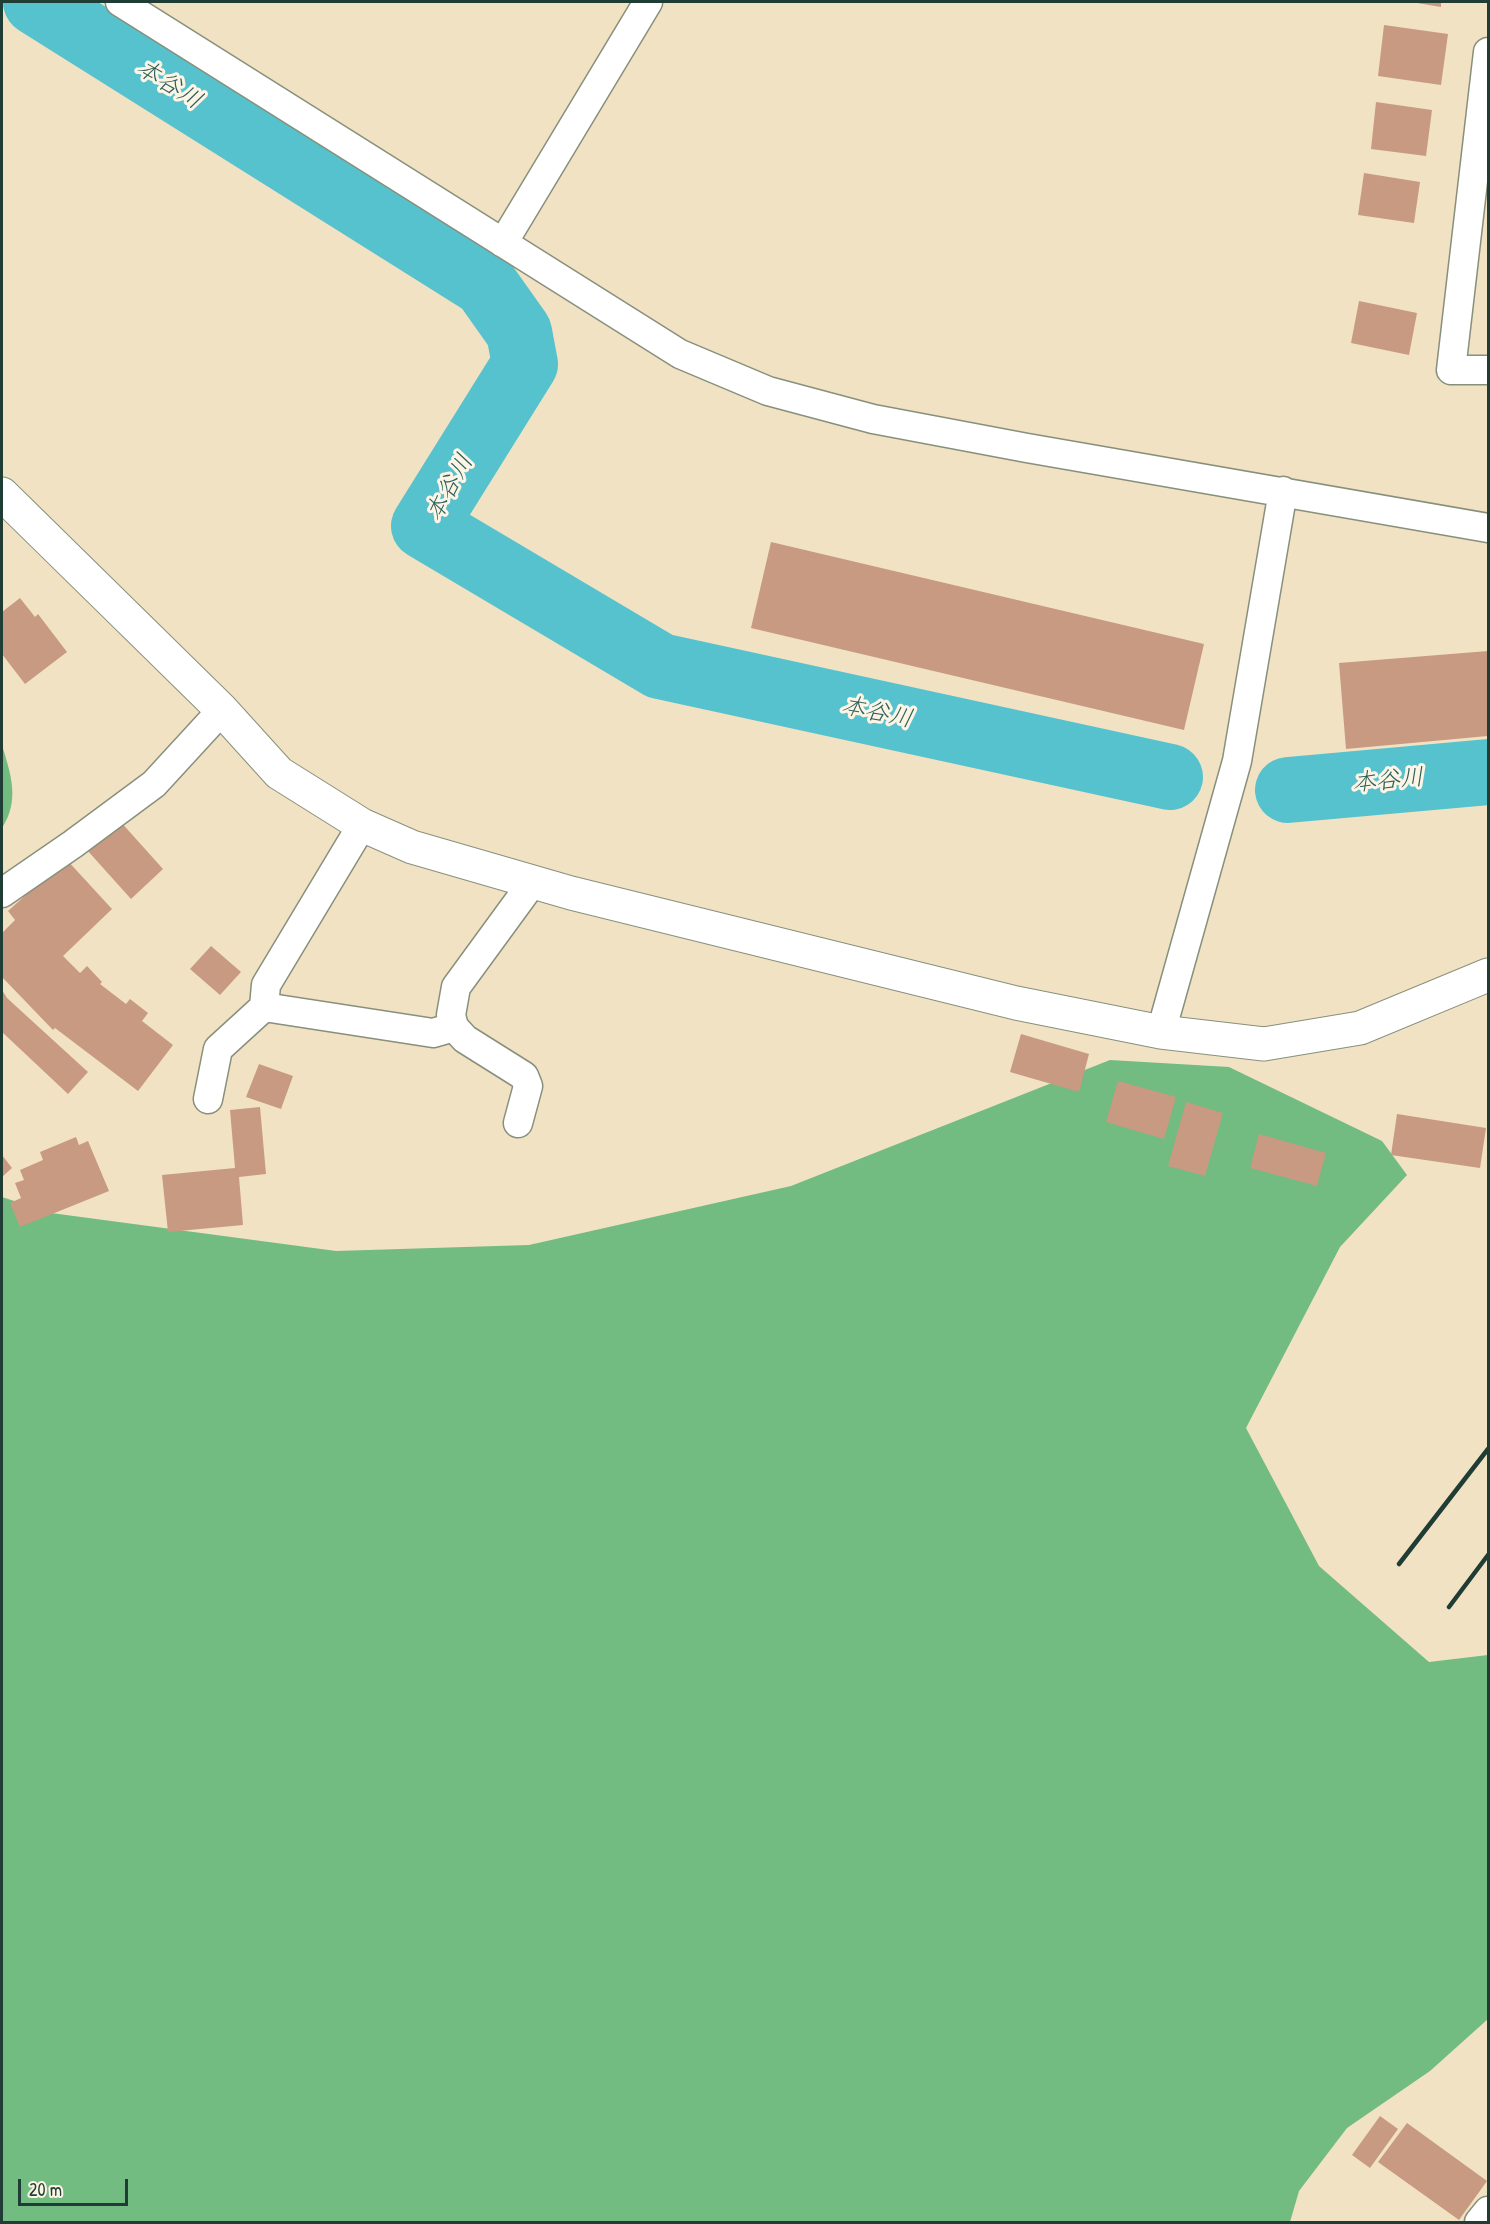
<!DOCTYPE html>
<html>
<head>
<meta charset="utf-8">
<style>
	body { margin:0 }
	#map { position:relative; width:1490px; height:2224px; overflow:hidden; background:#f1e2c4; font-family:"Patrick Hand",sans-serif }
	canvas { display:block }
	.frame { position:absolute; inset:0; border:3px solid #1f3d34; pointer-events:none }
	.scale { position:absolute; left:18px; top:2179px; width:110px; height:27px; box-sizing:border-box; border:3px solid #1f3d34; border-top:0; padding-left:8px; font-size:18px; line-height:21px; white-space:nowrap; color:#1f3d34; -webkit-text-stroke:4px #fcf5e5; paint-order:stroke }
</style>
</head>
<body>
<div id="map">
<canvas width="1490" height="2224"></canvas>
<div class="frame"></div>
<div class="scale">20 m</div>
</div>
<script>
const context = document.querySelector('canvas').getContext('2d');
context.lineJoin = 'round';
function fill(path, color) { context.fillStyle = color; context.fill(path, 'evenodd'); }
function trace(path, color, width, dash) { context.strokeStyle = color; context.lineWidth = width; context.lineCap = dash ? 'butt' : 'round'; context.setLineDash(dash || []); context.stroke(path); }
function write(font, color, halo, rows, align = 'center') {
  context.font = font + ' "Patrick Hand","Klee One",sans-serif'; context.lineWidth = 6; context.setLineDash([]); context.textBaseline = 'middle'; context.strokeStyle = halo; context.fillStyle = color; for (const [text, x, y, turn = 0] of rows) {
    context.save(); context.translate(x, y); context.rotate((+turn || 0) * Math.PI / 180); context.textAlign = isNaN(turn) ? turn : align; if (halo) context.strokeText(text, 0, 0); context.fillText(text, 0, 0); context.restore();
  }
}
fill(new Path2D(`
	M2,745C11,775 20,800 2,828Z
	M1110,1060L1229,1067L1382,1141L1407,1175L1340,1247L1246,1428L1319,1566L1429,1662L1488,1655V2019L1430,2071L1347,2128L1299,2191L1290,2222H2V1197L51,1213L336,1251L529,1245L791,1186Z`), '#72bb81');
trace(new Path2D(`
	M36,2L485,284L519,332L525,364L424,526L660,666L1170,777
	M1288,790L1488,772`), '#55c2ce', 66);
fill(new Path2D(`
	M1411,2H1441V7Z
	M1384,25L1448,34L1441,85L1378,76Z
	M1376,102L1432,110L1426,156L1371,149Z
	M1364,173L1420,182L1414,223L1358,215Z
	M1359,301L1417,313L1409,355L1351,343Z
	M771,542L1204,644L1184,730L751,628Z
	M20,598L35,617L38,614L67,652L25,684L2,654V612Z
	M1488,651V736L1346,749L1339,663Z
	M119,820L163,869L131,899L87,850Z
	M66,859L112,909L63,956L80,973L87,966L102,982L100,984L126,1004L130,999L148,1013L142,1021L173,1045L138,1091L55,1028L53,1030L2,977V933L15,920L8,911Z
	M211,946L241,972L220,995L190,969Z
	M2,990L7,998L88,1072L68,1094L2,1032Z
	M1021,1034L1089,1054L1079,1092L1010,1072Z
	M259,1064L293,1076L281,1109L246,1097Z
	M1118,1081L1176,1097L1164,1139L1106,1122Z
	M1186,1102L1223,1113L1205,1176L1168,1166Z
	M260,1107L266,1174L239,1177L243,1225L168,1232L162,1175L235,1168L230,1110Z
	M1397,1114L1486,1128L1480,1168L1391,1155Z
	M1259,1134L1326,1153L1317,1186L1250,1168Z
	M76,1137L79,1145L88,1141L109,1191L20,1227L10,1203L21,1198L15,1183L24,1180L20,1170L43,1160L40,1152Z
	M2,1155L12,1168L2,1177Z
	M1380,2116L1398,2129L1370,2168L1352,2155Z
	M1407,2123L1487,2181L1459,2220L1378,2162Z`), '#c89a81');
const minor = new Path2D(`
	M120,2L680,354L768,391L873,419L1027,448L1488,528
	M1488,52L1451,370H1488
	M503,243L648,2
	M2,893L73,844L154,784L222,710
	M264,1007L433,1033L454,1027
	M1161,1032L1237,761L1283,491
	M208,1099L218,1049L264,1007L266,985L362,825
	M518,1123L528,1086L524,1076L465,1039L454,1027L451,1015L456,987L532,883
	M1479,2222L1488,2211`);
const tertiary = new Path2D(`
	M2,494L222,710L279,773L362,825L412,847L571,893L1016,1003L1161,1032L1264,1044L1360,1028L1488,975`);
trace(minor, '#88907c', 31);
trace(tertiary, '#88907c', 35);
trace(minor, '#fff', 28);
trace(tertiary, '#fff', 33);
trace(new Path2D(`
	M1399,1564L1488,1449
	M1449,1607L1488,1555`), '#1f3d34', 4.5);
write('italic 24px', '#2c5e5a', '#fcf5e5', [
	["本谷川",169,85,32],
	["本谷川",450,488,-61],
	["本谷川",877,713,12],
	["本谷川",1388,781,-5]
]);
</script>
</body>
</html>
